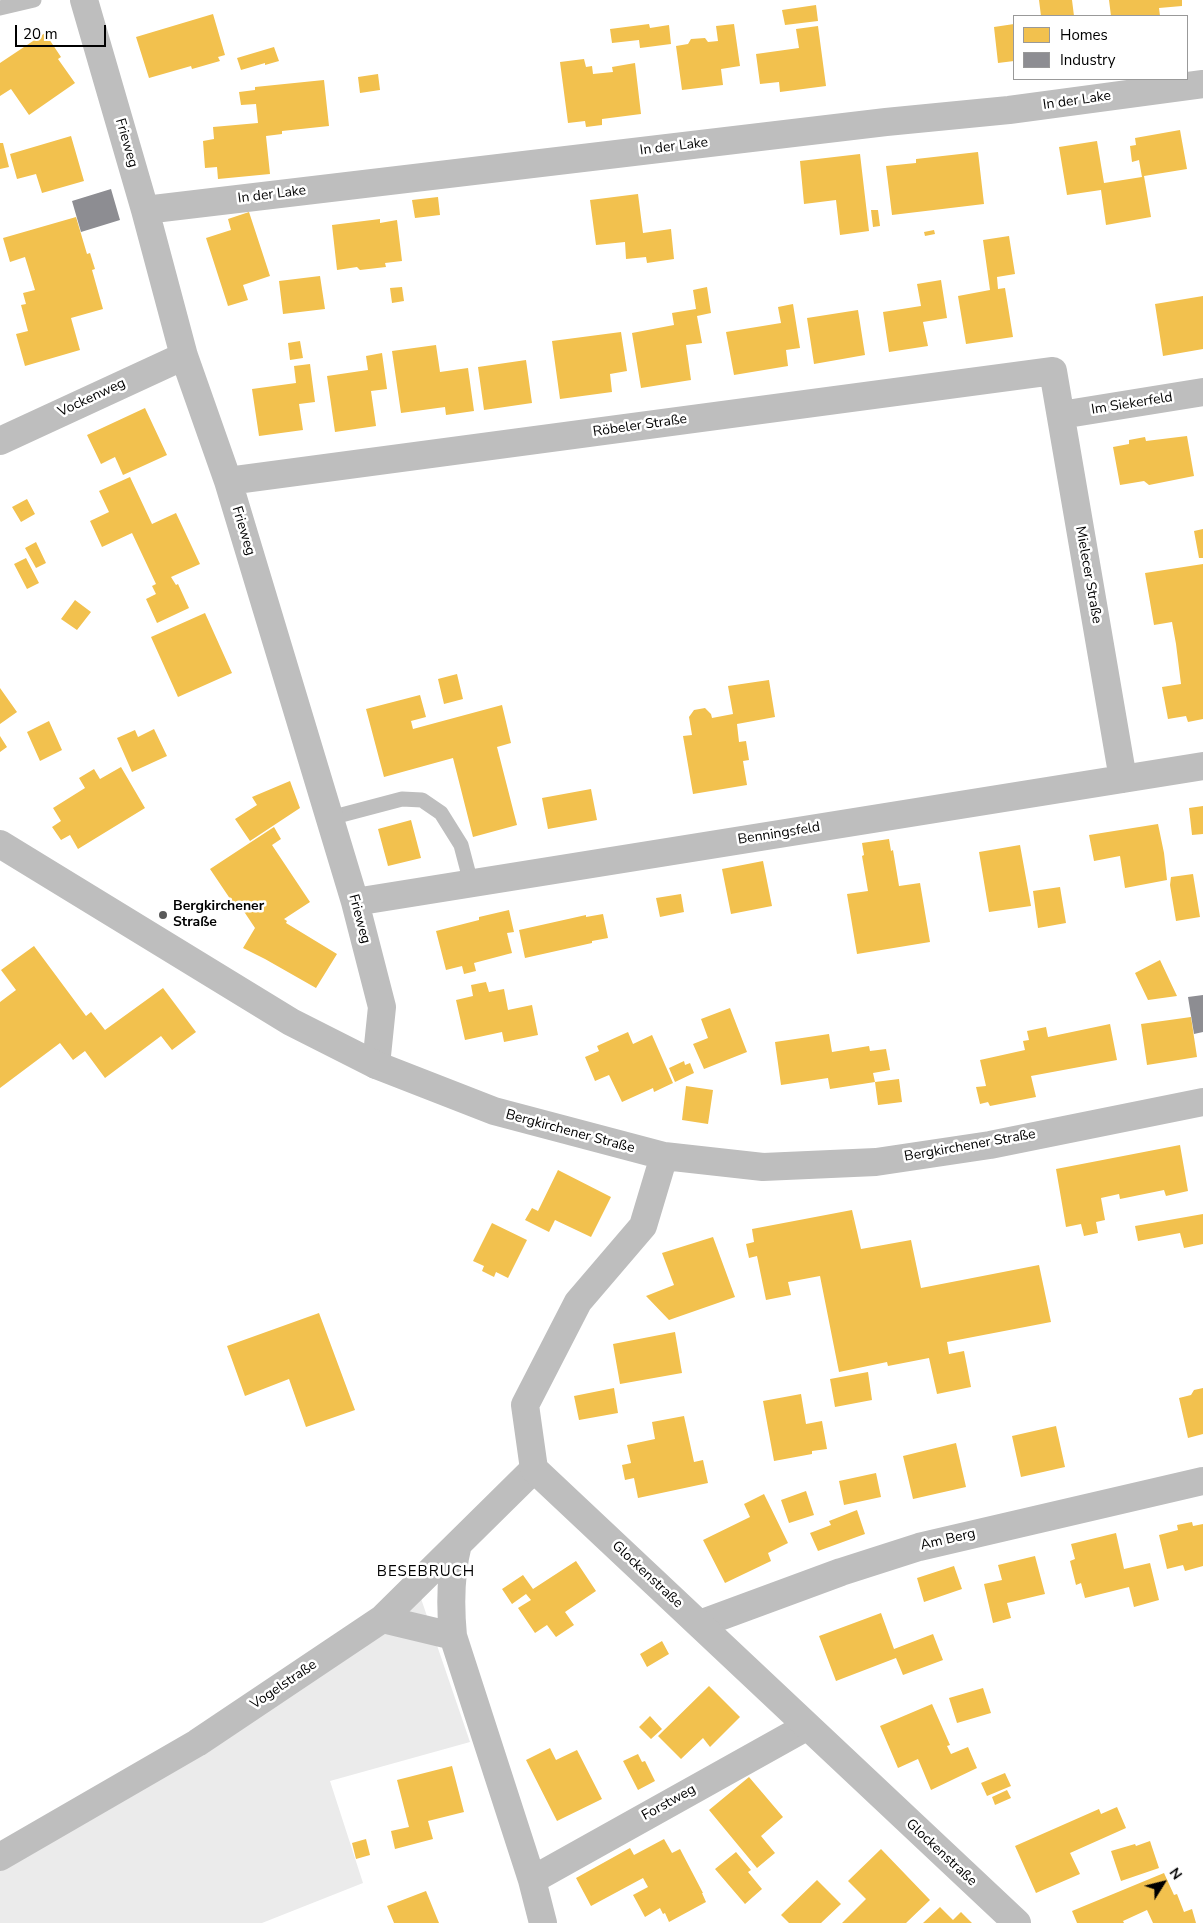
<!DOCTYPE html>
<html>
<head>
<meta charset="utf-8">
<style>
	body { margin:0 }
	#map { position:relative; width:1203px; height:1923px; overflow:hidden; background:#fff; font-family:"Nunito Sans",sans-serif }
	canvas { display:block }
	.legend { position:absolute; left:1013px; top:15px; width:175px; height:65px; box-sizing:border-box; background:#fff; border:1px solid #999; margin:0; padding:6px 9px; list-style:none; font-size:15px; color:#000 }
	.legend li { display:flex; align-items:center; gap:10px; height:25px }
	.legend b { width:25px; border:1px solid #999 }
	.north { position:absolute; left:1138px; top:1858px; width:50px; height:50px; -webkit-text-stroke:4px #fff; paint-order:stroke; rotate:54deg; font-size:14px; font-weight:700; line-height:20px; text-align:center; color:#000 }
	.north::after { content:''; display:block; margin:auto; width:18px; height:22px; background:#000; clip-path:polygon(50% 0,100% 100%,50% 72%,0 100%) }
	.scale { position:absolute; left:15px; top:25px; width:91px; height:22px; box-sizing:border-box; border:2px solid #000; border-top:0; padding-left:6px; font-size:15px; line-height:18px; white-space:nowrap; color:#000; -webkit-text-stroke:4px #fff; paint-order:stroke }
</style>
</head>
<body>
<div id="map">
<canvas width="1203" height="1923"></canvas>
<ul class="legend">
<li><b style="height:14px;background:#f2c14e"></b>Homes</li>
<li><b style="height:14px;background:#8d8d92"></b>Industry</li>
</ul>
<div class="north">N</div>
<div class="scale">20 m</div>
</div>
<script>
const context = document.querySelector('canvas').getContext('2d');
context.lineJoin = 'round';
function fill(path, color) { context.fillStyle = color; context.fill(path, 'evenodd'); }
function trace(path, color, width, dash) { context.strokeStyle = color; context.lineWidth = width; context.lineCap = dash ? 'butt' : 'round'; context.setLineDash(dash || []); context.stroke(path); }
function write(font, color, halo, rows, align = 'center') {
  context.font = font + ' "Nunito Sans",sans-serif'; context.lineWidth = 5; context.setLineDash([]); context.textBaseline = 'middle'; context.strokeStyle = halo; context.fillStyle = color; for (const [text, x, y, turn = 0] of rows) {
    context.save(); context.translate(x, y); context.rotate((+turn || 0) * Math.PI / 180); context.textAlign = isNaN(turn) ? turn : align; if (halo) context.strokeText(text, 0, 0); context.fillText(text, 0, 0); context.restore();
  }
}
fill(new Path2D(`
	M415,1581L470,1742L330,1781L363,1883L262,1923H0V1847L189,1740Z`), '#ebebeb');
fill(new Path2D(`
	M1039,0H1072L1074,16H1041Z
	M1109,0H1182V6L1159,8L1160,16H1111Z
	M816,5L818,21L785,25L782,10Z
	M213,14L225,55L218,57L220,61L192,69L191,66L149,78L136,37Z
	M649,24L650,28L669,25L671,44L640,48L639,40L612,43L610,29Z
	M734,24L740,66L721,69L723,85L682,90L676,46L688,44L691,39L705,38L708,42L718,41L716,26Z
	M1014,24V61L998,63L994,27Z
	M818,26L826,86L780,92L779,82L760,84L756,54L799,48L796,29Z
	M45,33L61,57L58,59L75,83L29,115L11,89L0,96V63Z
	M274,47L279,61L265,65V63L241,70L237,58Z
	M584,59L586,67L592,66L593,74L613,72L612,67L635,63L641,114L602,119V125L586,127L585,121L568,123L560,62Z
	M378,74L380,90L360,93L358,77Z
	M324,80L329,126L282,131V134L266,136L270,174L218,179L217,167L205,168L203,141L214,139L213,127L258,123L256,104L241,105L239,92L255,90V87Z
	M1180,130L1187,169L1144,176L1151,217L1106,225L1101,190L1067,195L1059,147L1097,141L1104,183L1142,177L1139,160L1132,162L1130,146L1136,145L1135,138Z
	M71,136L84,181L42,193L36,174L17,179L10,154Z
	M0,143H3L9,167L0,169Z
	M978,152L984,204L892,215L886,166L916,163V159Z
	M860,154L869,231L840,235L836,200L804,204L800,161Z
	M638,194L643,233L671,229L674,259L647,263L646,257L626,259L625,242L596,245L590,200Z
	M438,197L440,215L415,218L412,200Z
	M871,210H878L880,226L873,227Z
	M249,212L270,276L243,285L248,300L228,306L206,238L231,230L228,219Z
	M76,217L87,254L90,253L95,269L92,270L103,309L71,318L80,350L25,366L16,334L28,331L21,305L26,304L23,293L35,290L25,257L10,262L3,238Z
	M380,219V223L397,220L402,261L385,263L386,267L360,270L357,267L337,270L332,225Z
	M934,230L935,234L925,236L924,232Z
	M1009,236L1015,274L997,277L998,289L1005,288L1013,337L966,344L958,296L990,290L983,240Z
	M320,276L325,309L283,314L279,281Z
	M941,280L947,318L923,322L928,346L889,352L883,312L921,306L917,284Z
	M402,287L404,301L392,303L390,288Z
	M707,287L711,313L697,316L702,343L686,345L691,380L641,388L632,333L674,325L672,313L696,309L693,290Z
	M1203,296V349L1163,356L1155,304Z
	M793,304L800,348L786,350L788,366L734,375L726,332L781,323L778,307Z
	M858,310L865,355L814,364L807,318Z
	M621,332L627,371L610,374L612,392L560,399L552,341Z
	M300,341L303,358L290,360L288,343Z
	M436,345L440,372L468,368L474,411L446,415L445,407L401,413L392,351Z
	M382,353L387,389L371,391L376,426L335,432L327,376L368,370L366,356Z
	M526,360L532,403L484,410L478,367Z
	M310,364L315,402L299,404L303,430L259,436L252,389L296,383L294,366Z
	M145,408L167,455L123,475L115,457L101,464L87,435Z
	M1187,436L1194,476L1149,485L1144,481L1120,485L1113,447L1129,444V440L1145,437L1146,441Z
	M130,477L152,524L176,513L200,564L171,577L176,585L178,584L189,608L157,623L146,599L156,594L152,586L156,584L132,533L102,547L90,521L109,512L99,491Z
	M27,499L35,514L21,522L12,507Z
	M1203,529V558H1199L1194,531Z
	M36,542L46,563L36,568L25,548Z
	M26,558L39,583L27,589L14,564Z
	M1203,564V719L1188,722L1186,716L1168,719L1162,687L1181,684L1176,644L1172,622L1154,625L1145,573Z
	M75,600L91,612L77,630L61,619Z
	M205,613L232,673L178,697L151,637Z
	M457,674L463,699L444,704L438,679Z
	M769,680L775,717L737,724L739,742L746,741L749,760L743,761L747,785L693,794L683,736L692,735L689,717L694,710L705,708L711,714L712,718L733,714L728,686Z
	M0,688L17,712L0,724Z
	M420,695L426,717L411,721L413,729L502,705L511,743L497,747L517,825L473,837L453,758L384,777L366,709Z
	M49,721L62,750L40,761L27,732Z
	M154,729L167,756L132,772L117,738L135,730L138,737Z
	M0,736L7,747L0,752Z
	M121,767L145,808L78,849L70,835L61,840L52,827L61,821L53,808L85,788L79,778L94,769L100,779Z
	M290,781L300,808L250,841L235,819L257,805L252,797Z
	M591,789L597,820L548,829L542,798Z
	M1203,806V834L1192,835L1189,808Z
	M411,820L421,858L388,866L378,829Z
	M1158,824L1164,853L1167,880L1125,888L1120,856L1094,861L1089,835Z
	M274,827L281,839L272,845L310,902L284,919L287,921L286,923L337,954L316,988L265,959L243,948L255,928L243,910L239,912L210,869Z
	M889,839L891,851L893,850L899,886L920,883L930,942L857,954L847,894L868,891L862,856L864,855L862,843Z
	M1020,845L1031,906L989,912L979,852Z
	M763,861L772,906L731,914L722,869Z
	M1193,874L1200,917L1176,921L1170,885L1171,877Z
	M1060,887L1066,923L1038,928L1033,891Z
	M681,894L684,912L660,917L656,898Z
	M509,910L514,932L507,933L512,953L474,963L476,971L464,974L462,966L446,970L436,931L479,920V917Z
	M603,914L608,938L592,941V943L525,958L519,930L586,915V917Z
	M34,946L86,1016L91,1012L105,1030L163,988L196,1032L172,1050L161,1036L105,1078L85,1051L73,1060L60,1043L0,1088V1002L16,990L1,970Z
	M1160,960L1177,996L1148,1000L1135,973Z
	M486,982L489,992L504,989L508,1010L532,1005L538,1035L504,1042L502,1032L465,1040L456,1000L473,996L471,985Z
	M730,1008L747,1052L704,1069L693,1044L708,1038L701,1019Z
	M1191,1017L1197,1057L1147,1065L1141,1024Z
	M1110,1024L1117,1060L1031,1076L1036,1097L990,1106L988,1102L980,1104L976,1087L986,1086L980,1060L1025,1050L1023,1041L1029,1040L1027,1031L1046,1027L1048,1037Z
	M628,1032L633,1044L652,1035L673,1083L654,1092L653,1088L622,1102L609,1075L595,1081L585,1057L599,1051L597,1046Z
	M829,1034L832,1052L869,1046L870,1051L886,1049L890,1070L873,1073L875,1082L830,1089L828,1078L781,1085L775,1042Z
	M684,1061L685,1065L690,1063L694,1073L675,1082L669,1068Z
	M899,1079L902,1102L878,1105L875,1082Z
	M686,1086L713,1090L708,1124L682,1120Z
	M1180,1145L1188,1191L1166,1196L1164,1190L1120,1199L1119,1194L1101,1198L1105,1220L1096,1222L1098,1233L1084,1236L1081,1224L1066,1227L1056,1169Z
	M558,1170L611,1197L591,1237L555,1220L549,1232L525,1220L532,1208L538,1211Z
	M852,1210L861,1249L911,1240L921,1288L1039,1265L1051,1322L947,1342L949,1354L964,1351L971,1387L937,1394L929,1358L888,1366L887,1362L839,1372L820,1276L788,1282L791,1295L766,1300L757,1256L749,1258L746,1244L754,1242L752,1229Z
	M1203,1214V1244L1184,1248L1180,1233L1138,1241L1135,1226Z
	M492,1223L527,1240L508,1278L496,1272L494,1277L482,1271L484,1266L473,1261Z
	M713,1237L735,1297L669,1320L646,1296L674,1285L662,1253Z
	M319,1313L355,1410L306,1427L289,1379L245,1396L227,1346Z
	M675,1332L682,1373L620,1384L613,1344Z
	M868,1372L872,1400L835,1407L830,1379Z
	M614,1388L618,1413L579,1420L574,1396Z
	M1203,1388V1434L1188,1438L1179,1398L1191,1395L1194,1390Z
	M801,1394L806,1424L822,1421L827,1449L812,1451V1454L774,1461L763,1401Z
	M684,1416L694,1462L703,1460L708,1483L638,1498L634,1478L625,1480L622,1465L631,1463L627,1445L655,1439L652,1422Z
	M1056,1426L1065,1467L1021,1477L1012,1436Z
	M956,1443L966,1487L913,1499L903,1456Z
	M876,1473L881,1497L844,1505L839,1481Z
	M806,1491L814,1515L789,1523L781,1500Z
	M764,1494L788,1543L768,1553L771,1561L725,1583L703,1540L750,1517L744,1504Z
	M857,1510L865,1534L818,1551L810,1533L831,1525L829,1521Z
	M1192,1522L1193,1526L1203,1524V1566L1185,1571L1183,1565L1167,1569L1159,1535L1178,1530L1177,1525Z
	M1116,1533L1124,1569L1150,1563L1159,1600L1134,1607L1129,1587L1085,1598L1081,1583L1076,1585L1070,1561L1075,1559L1071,1544Z
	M1035,1556L1045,1594L1007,1603L1011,1618L993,1623L984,1584L1002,1580L998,1565Z
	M576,1561L596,1591L565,1612L574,1625L556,1637L547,1625L535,1633L518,1608L531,1600L526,1594L512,1604L502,1589L523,1575L533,1589Z
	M954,1566L962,1589L924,1602L917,1578Z
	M881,1613L894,1649L933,1634L943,1660L903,1675L896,1658L836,1681L819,1636Z
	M662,1641L669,1654L647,1667L640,1654Z
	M709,1686L740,1717L710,1747L703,1738L681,1759L658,1736Z
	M983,1688L991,1713L957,1723L949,1698Z
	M932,1704L950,1745L947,1746L951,1754L968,1747L977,1768L931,1790L918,1759L898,1768L880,1726Z
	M650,1716L662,1729L651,1739L639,1727Z
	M550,1748L556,1760L577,1750L602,1799L557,1821L526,1760Z
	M638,1754L642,1762L645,1761L655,1781L638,1790L623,1761Z
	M452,1766L464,1812L428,1821L433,1839L395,1849L391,1831L409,1827L397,1780Z
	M1005,1773L1011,1786L987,1796L981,1783Z
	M749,1777L783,1817L761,1836L775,1853L757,1868L709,1810Z
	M1007,1790L1011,1798L995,1805L992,1797Z
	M1117,1807L1126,1828L1070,1853L1080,1874L1036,1893L1015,1846L1099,1809L1101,1814Z
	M366,1839L370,1855L356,1859L352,1843Z
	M664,1839L672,1853L680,1849L703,1893H702L706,1902L669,1922L665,1913L663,1914L660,1908L645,1917L633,1895L648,1887L643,1878L591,1906L576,1878L630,1848L634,1855Z
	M1150,1841L1159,1868L1121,1881L1111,1851L1135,1844L1136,1846Z
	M881,1849L930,1900L906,1923H842L866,1899L848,1881Z
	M736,1852L751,1870L748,1872L762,1889L745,1904L715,1869Z
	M1164,1873L1174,1895L1177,1894L1184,1912L1192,1909L1196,1923H1153L1147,1910L1123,1921L1124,1923H1077L1072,1911Z
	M817,1880L841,1904L821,1923H789L781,1915Z
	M426,1891L439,1923H394L387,1906Z
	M940,1907L953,1920L961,1912L972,1923H923Z`), '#f2c14e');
fill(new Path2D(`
	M111,189L120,220L81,232L72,201Z
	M1203,995V1032L1194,1034L1188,997Z`), '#8d8d92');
trace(new Path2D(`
	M0,8L34,0
	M330,818L402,799L422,800L441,813L461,845L471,883`), '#bebebe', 15);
trace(new Path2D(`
	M84,0L145,210L184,356L228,481L355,902L382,1007L376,1065
	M145,210L886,122L1009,110L1203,84
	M1061,415L1203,392
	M0,441L184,356
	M228,481L1053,371L1123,779
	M355,902L1203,766
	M382,1619L453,1636L532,1880L543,1923
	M700,1624L841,1572L919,1547L1203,1481
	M453,1636C450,1605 450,1575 458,1544
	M0,1857L197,1743L382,1619L534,1469
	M532,1880L806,1727`), '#bebebe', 28);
trace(new Path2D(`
	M0,844L291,1022L376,1065L494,1111L664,1156L763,1167L876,1162L990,1145L1203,1102
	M664,1156L643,1226L578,1302L525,1405L534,1469L1017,1923`), '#bebebe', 28);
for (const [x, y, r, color] of [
	[163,915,5,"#595959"]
]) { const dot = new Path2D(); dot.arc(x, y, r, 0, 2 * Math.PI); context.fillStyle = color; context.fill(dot); trace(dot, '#fff', 2); }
write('14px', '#000', '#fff', [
	["In der Lake",1077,101,-8],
	["Frieweg",126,143,74],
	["In der Lake",674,147,-7],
	["In der Lake",272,195,-7],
	["Vockenweg",92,398,-25],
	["Im Siekerfeld",1132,404,-9],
	["Röbeler Straße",640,426,-8],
	["Frieweg",243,531,73],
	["Mielecer Straße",1088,575,80],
	["Benningsfeld",779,834,-9],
	["Frieweg",359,919,75],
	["Bergkirchener Straße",570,1132,15],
	["Bergkirchener Straße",970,1146,-10],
	["Am Berg",948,1540,-13],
	["Glockenstraße",647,1575,43],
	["Vogelstraße",284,1685,-34],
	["Forstweg",669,1803,-29],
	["Glockenstraße",941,1853,43]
]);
write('bold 14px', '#000', '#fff', [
	["Bergkirchener",173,907],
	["Straße",173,923]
], 'left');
context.letterSpacing = '1px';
write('15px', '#000', '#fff', [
	["BESEBRUCH",426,1572]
]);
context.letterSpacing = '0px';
</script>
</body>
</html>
